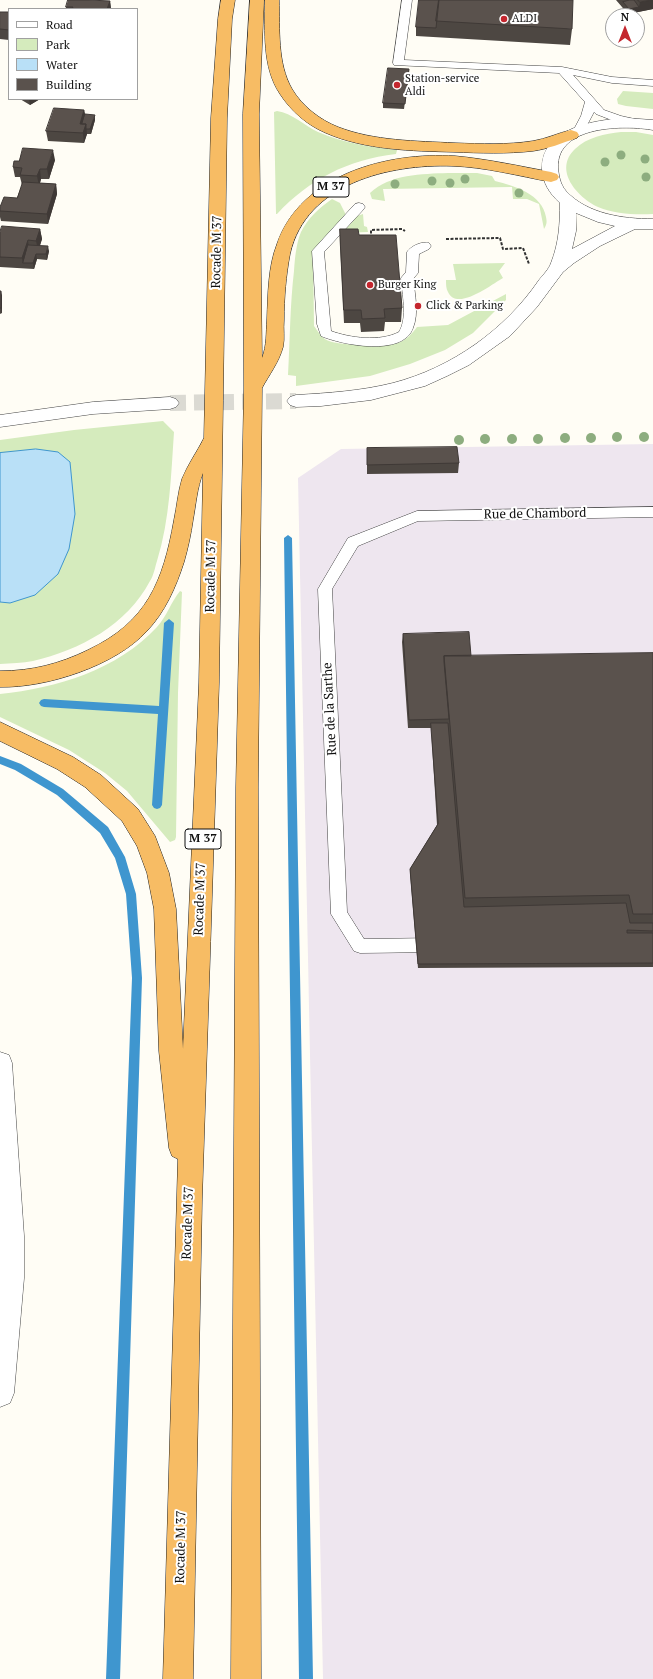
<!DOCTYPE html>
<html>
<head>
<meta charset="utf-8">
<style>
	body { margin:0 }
	#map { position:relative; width:653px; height:1679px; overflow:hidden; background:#fffdf5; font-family:"PT Serif",serif }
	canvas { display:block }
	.legend { position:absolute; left:8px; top:8px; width:130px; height:92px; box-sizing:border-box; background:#fff; border:1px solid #a0a0a0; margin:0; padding:5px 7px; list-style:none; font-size:12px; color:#111 }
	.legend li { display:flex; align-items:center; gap:8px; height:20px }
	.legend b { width:20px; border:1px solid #a0a0a0 }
	.north { position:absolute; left:605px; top:8px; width:40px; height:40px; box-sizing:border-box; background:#fff; border:1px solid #a0a0a0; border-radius:50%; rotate:0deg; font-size:11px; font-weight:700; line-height:16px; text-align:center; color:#111 }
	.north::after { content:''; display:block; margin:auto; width:14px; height:18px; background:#c4262e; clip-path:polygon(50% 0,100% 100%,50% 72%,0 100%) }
</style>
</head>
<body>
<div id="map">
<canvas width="653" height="1679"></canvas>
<ul class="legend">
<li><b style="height:5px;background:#fff"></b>Road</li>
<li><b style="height:11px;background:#d5ebbd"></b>Park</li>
<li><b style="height:11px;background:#b9e0f7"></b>Water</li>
<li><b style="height:11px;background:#5a524d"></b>Building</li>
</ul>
<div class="north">N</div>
</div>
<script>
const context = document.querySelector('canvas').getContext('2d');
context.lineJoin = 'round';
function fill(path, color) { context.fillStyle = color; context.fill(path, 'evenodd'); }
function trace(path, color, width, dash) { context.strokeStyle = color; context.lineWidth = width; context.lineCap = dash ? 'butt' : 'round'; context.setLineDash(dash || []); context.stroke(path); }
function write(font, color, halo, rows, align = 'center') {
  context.font = font + ' "PT Serif",serif'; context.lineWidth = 4; context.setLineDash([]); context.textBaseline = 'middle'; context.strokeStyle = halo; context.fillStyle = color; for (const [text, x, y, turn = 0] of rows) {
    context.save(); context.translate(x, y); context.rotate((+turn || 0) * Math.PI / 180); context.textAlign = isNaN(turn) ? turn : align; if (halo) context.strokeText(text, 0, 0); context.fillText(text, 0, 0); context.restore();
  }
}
fill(new Path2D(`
	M653,444V1679H323L298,478L341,449Z`), '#eee6ef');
fill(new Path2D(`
	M623,91L653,93V109L626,106L618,104L617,99Z
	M277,111C292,113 305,126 318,132C343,143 371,147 397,150L396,154C347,160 310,179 277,214H276L274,112Z
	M621,132H636L653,135V214C635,215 615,214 598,207C577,197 553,170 575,149C587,137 605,134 621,132Z
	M448,173H477L492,176L495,181C515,186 542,194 546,217C547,222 547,224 544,229L539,204L527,199H513L512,187L383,189L385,201L372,199L370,193C390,174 422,174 448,173Z
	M332,199L340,203L346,215L313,250L314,326C318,331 322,339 329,341C341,346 385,346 398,343C406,340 412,334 417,327L448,325L506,294V300L473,333L445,350L410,364L370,376L296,386V376L288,375C290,340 290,305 294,271C295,258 296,244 301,232C308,218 319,208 332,199Z
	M363,214L364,226L367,227L368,232L342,233L357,216Z
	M505,263L499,271L503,278C492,284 457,312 448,292C446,289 446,284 446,280H456L453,264Z
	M163,421L174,432C171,475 170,519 157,561C155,567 154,575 150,581C127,625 80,650 33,661C23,663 11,663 0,664V440L74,430Z
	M180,591L182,592L178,693L176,837L175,840L170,842L127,791L105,773L69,750L0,717V694C57,688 117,670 157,627C167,616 171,602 180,591Z`), '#d5ebbd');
const water = new Path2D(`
	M36,449L58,452L70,462L75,514L69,549L58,574L35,595L10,603L0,602V453Z`);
fill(water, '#b9e0f7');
trace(water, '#3f96cf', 1);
fill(new Path2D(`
	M288,535L292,538L313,1679H299L284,538Z
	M169,619L174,623L162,805L160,808L157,809L154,808L152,805L158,714L44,707L41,706L39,703L41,700L44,699L159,706L164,623Z
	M0,756L21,764L63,789L108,827L125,857L136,894L142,978L120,1679H106L132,978L126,894L115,858L100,833L57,795L15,770L0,764Z`), '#3f96cf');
trace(new Path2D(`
	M170,403L296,401`), '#dbdad3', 16, [16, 8]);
const service = new Path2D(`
	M402,0H412L404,60L562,67L612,77L653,80V86L612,83L573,75L604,110L621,116L639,120L641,122L635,125L614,121L596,114L594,112L583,133H575L573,131L581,116L585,102L559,73L394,65L393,63Z
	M359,203L363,204L365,207L363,210L324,252L331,331C350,338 380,342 399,332C408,317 402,294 401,278L406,272L407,252C411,246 422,241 429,243L431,246L429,249L419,254L418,273L413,279C415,294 419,313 413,328C403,357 342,345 321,336L317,324L312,251L355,204Z
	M653,507V517L418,521L358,546L332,589L347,912L364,939L437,938L443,940L445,945L443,950L437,952L360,953L354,951L331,914L318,589L348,538L417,511Z`);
const minor = new Path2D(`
	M0,1052L9,1055L12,1063L24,1236V1278L14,1393L10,1403L0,1407Z`);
const tertiary = new Path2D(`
	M625,118L653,120V130C625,125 556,125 558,168C559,176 560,184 566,191C587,214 623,219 653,219V229H635L600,246L574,263L563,272L537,307L510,336L469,365L447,376L425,386L371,400L321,406L296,407L290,405L287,401L290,397L296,395C329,393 361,391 393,383C451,368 505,330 539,280C543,275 549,269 551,263C559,243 560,223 560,203C549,193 543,183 542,169C541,128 595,120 625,118ZM576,213L598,222L615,226L572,249L576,231Z
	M170,397L176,399L179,403L176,407L170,409L93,414L0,427V415L93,402Z`);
const trunk = new Path2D(`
	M221,0H235L232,19L227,118L219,683L202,1200L193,1679H163L178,1159L172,1156L169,1148L159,1051L154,909L147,873L137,846L122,821L85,787L57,769L0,741V722L73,757L101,775L138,809L155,836L169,873L176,909L183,1049L199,683L203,473C197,488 196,504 193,520C191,534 188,548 184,562C176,587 165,612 147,631C115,666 46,688 0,687V671C32,671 59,664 88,650C147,622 163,582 174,520C177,506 178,492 182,479C188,464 197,452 204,438L211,118L218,19Z
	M250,0H264L259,114L262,358C267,345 266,333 267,319C268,294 268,267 277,244C301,174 388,152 455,156C487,159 519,166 551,172L557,174L559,177L557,180L551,182C519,176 485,167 452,166C390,164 306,183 290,254C286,275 284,298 284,320C283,329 285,338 283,347C279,362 269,375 262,388L258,787L261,1679H231L236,787L244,389L243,114Z
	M265,0H279C280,29 277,63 292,89C302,106 320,120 338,127C374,141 416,141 455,143C481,144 507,145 533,141C546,139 558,133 571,130L577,132L579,135L577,138C562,143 548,149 533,151C507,154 480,153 454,152C412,151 365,150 326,133C307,125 291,111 280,94C262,67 265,32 265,0Z`);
trace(service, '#444', 1);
trace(minor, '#444', 1);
trace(tertiary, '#444', 1);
trace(trunk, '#222', 1);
trace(new Path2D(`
	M371,238V230L402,229L405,231
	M446,239L500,238L503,249L523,248L529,264`), '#333', 2, [3, 1.5]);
fill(service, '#fff');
fill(minor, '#fff');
fill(tertiary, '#fff');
fill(trunk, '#f7bc64');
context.fillStyle = '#8dad7f';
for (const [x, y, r] of [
	[621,155,4.5],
	[645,159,4.5],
	[605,162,4.5],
	[646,177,4.5],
	[465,179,4.5],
	[432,181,4.5],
	[450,183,4.5],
	[395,184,4.5],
	[519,193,4.5],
	[617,437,5],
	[644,437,5],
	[565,438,5],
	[591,438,5],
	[485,439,5],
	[512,439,5],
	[538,439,5],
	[459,440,5]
]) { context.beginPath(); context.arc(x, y, r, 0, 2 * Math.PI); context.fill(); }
fill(new Path2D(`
	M419,0L572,29L570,45L416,36V27Z
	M616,0H653V9L628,14Z
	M110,1L111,9H66V7Z
	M0,12H9V40L0,39Z
	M409,69L404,109L383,108V103Z
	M20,99H40L30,105Z
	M84,110L85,114L95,120L91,134H87L84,143L48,141L46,131Z
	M55,160L49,179H41L40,183L56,184L57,194L48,224L1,221L0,217V207L17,198L22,185L20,177H15L13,167Z
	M40,229L42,239L40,246L49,251L47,260L37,259L34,269L0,267V232Z
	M340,229L359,235L402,308L401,322H385L384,331L361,332L360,323H344L340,243Z
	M0,291L2,296V313L0,314Z
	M367,448L459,463L458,473L367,474Z
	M403,634L471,656L653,653V967L418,968L410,873V869L437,825L431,728H408L402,642Z`), '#4d4742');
fill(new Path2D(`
	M653,0V9L628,14L629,9L639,7L640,2Z
	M110,1L111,9H107Z
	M29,99H40L30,105Z
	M84,110L86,120L80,129L81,134L80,124Z
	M95,115V120L91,134L90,129Z
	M86,124L87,134L84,143L83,133Z
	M53,150L55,160L49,179L47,169Z
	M40,169L41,179L39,186L37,176Z
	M56,184L57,194L48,224L47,214Z
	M40,229L42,239L38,250L36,241Z
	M28,240L29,250L23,263L24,268L22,258Z
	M48,246L49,251L47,260L46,254Z
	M36,254L37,259L34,269L33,263Z
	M1,291L2,296V313L1,308Z`), '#3f3936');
const building = new Path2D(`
	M68,0H89L110,1L107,9H72L73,7H66Z
	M419,0H439L436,28L416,27Z
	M439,0H573L572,29L436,21Z
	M630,0H634L639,7L629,9L623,2Z
	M638,0H652L640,2Z
	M0,12H9V30L0,29Z
	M388,68L409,69L405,104L383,103Z
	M54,108L84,110L80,124H86L83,133L46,131Z
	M85,114L95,115L90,129H86V124H82Z
	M23,148L53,150L47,169H40L37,176L20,175L22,168L13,167L14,161H19Z
	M23,182L56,184L47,214L0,211V207L4,197L17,198Z
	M2,226L40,229L36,241L28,240L22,258L0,257V232Z
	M340,229H358L359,235H396L402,308L384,309L385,318L362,319L361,310H344Z
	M28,245L48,246L46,254H36L33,263H23Z
	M0,291H1V308H0Z
	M457,447L459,463L367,465V448Z
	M469,632L471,656H444V662L449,719L409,720L403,634Z
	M653,653V914H633L629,895L465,898L444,656Z
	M431,723H448L464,907L626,903L630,923H653V931L627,930V933H653V963L418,964L410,869L438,824Z`);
fill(building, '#5a524d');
trace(building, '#3f3936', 1);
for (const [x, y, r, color] of [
	[504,19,4,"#c4262e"],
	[397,85,4,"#c4262e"],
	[370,285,4,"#c4262e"],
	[418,306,4,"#c4262e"]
]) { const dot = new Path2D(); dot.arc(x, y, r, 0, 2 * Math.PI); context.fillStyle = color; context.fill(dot); trace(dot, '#fff', 1.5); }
write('11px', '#111', '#fff', [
	["ALDI",512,19],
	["Station-service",405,79],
	["Aldi",405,92],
	["Burger King",378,285],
	["Click & Parking",426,306]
], 'left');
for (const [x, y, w] of [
	[331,187,36],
	[203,839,36]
]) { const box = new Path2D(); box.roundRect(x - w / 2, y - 10, w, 20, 3); context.fillStyle = '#fff'; context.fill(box); trace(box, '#111', 1); }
write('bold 12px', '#111', null, [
	["M 37",331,187],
	["M 37",203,839]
]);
write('13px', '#111', '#fff', [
	["Rocade M 37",217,252,-89],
	["Rue de Chambord",535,514,-1],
	["Rocade M 37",211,576,-89],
	["Rue de la Sarthe",330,709,-93],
	["Rocade M 37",200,899,-88],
	["Rocade M 37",188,1223,-88],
	["Rocade M 37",181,1547,-89]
]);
</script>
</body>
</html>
